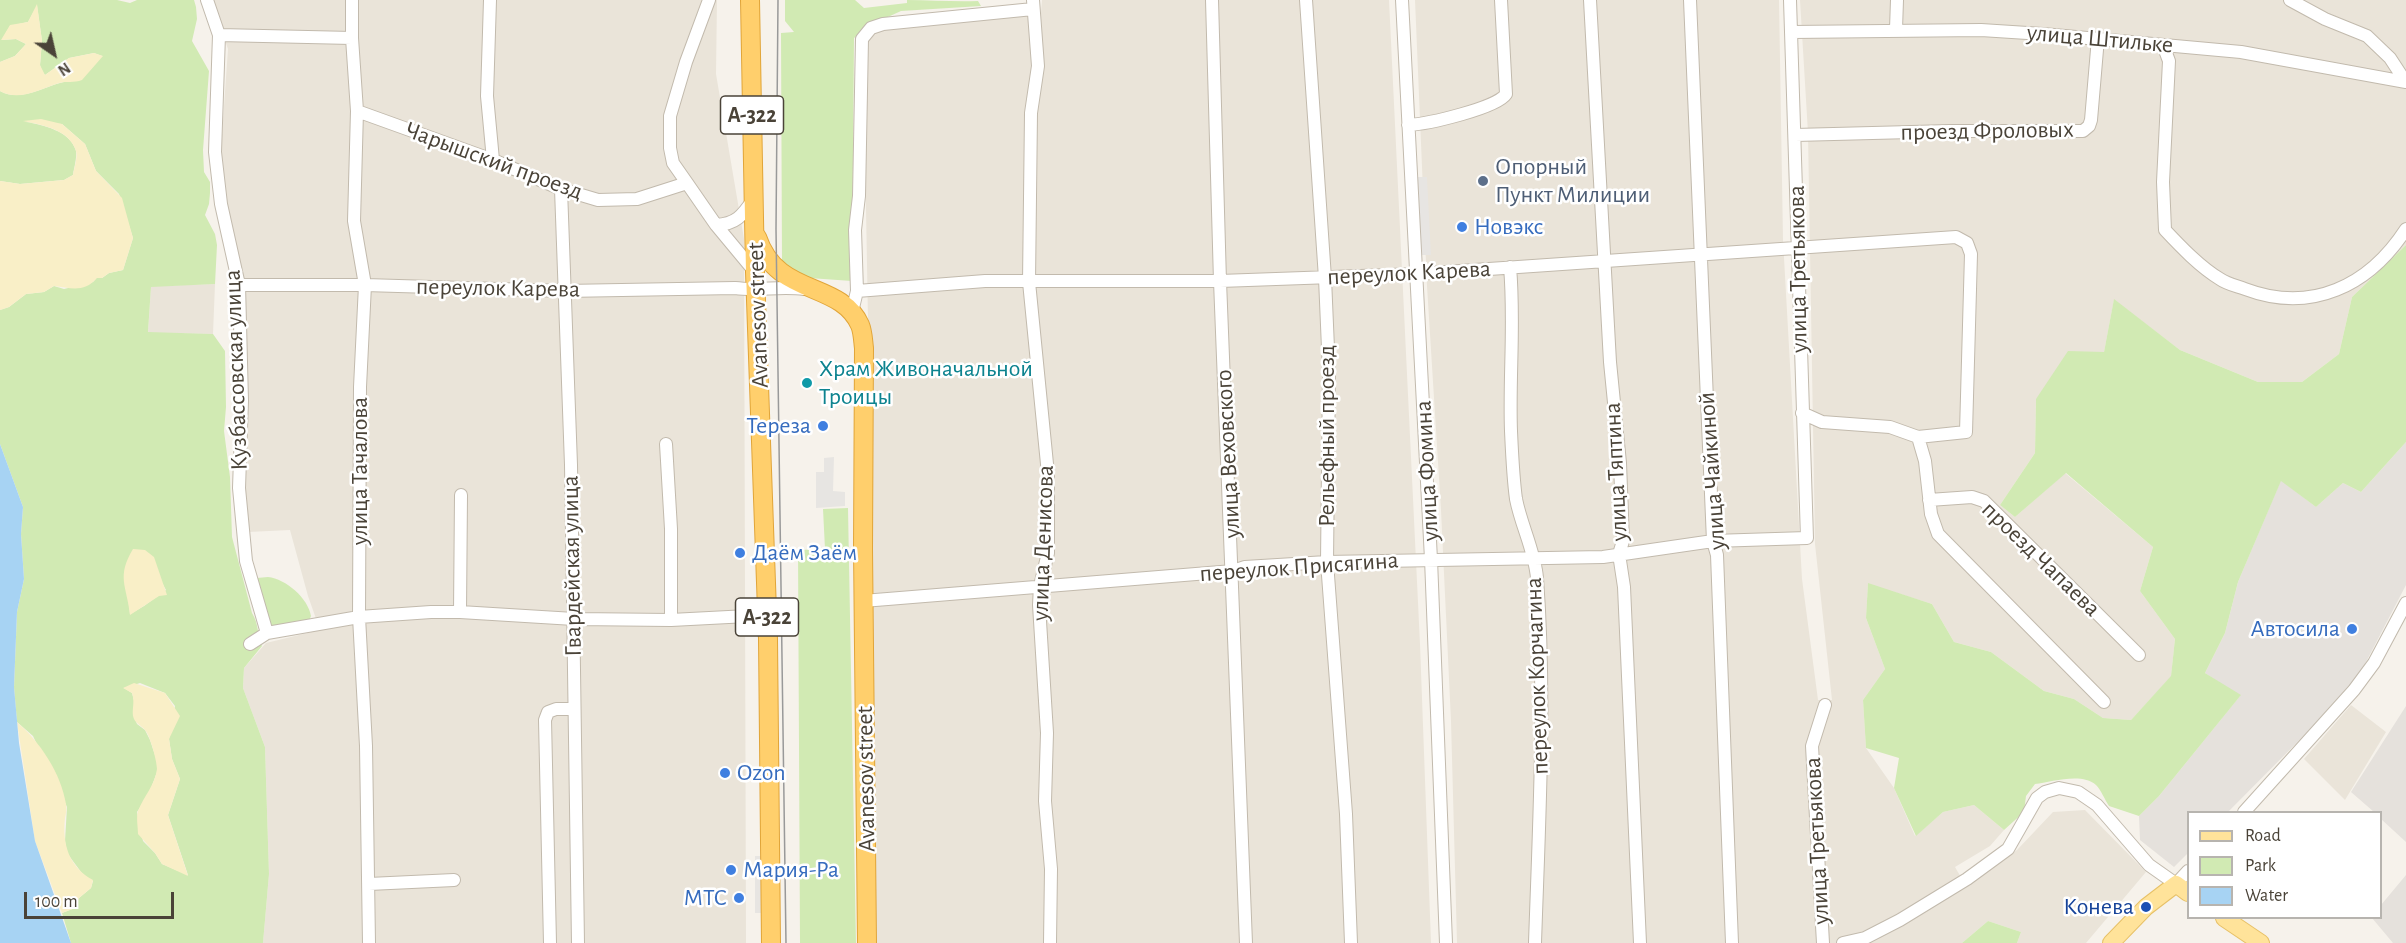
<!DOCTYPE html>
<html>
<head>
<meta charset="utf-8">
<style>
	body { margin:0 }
	#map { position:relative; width:2406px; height:943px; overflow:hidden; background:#f6f2eb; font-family:"Alegreya Sans",sans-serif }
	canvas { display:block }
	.legend { position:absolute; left:2187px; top:811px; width:195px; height:108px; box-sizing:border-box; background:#fff; border:2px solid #b7b4af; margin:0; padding:8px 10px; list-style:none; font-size:18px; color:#4a4338 }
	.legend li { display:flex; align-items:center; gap:12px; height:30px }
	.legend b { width:30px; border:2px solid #b7b4af }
	.north { position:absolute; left:24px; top:24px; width:60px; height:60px; -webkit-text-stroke:4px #fff; paint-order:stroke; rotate:146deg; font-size:16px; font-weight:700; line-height:24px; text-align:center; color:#4a4338 }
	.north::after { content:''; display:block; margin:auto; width:21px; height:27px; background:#4a4338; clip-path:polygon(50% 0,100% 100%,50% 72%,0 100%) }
	.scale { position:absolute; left:24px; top:892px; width:150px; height:27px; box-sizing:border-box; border:3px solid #4a4338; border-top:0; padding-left:8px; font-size:18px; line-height:21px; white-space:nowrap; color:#4a4338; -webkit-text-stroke:4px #fff; paint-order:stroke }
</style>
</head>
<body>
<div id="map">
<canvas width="2406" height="943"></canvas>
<ul class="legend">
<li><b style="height:8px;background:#ffe39a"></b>Road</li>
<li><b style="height:16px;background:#d1eab3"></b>Park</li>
<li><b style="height:16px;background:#a7d3f3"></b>Water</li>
</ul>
<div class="north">N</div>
<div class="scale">100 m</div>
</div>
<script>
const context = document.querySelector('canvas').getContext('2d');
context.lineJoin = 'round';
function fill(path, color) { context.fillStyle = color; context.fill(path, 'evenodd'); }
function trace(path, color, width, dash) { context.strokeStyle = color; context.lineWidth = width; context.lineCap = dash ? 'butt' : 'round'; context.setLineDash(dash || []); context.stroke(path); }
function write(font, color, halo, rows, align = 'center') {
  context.font = font + ' "Alegreya Sans",sans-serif'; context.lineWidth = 5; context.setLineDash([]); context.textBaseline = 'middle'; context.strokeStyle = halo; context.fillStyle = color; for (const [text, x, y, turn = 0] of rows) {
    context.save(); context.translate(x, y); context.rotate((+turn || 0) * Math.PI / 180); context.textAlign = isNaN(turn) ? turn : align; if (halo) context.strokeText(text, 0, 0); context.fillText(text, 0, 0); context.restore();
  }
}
fill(new Path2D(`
	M211,0H717L716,74L744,239L746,943H263L269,874L265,747L243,688L244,668L266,643L320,630L308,596L290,530L248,532L241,494L236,291L221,149L228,49Z
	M1042,0H1389L1420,644L1431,943H874L870,433L863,40L876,29L1041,12Z
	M1415,0H1779L1783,240L1802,579L1818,700H1832L1815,544L1808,133L1800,0H2406V245L2352,297L2339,354L2302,382H2258L2180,350L2114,300L2104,352L2036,399L2035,453L2000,505L2015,517L2065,473L2153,547L2140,591L2175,639L2171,677L2131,720L2103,718L2074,699L2044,691L1991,652L1954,642L1932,604L1868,584L1866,618L1885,669L1863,700L1866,748L1894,788L1915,836L1943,812L1974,805L2004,830L1990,846L1955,867L1966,886L2017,850L2053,812L2085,810L2146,872L2086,943H2017L2021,932L1988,921L1962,943H1457L1451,721L1441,510L1427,286Z
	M215,284L213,334L148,333L151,286Z
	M2351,705L2386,732L2345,800L2304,759Z`), '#eae4d9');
fill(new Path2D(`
	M2406,442V585L2354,685L2228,812H2188V853L2174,867L2140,840L2139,816L2159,796L2240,696L2205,673L2225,633L2238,582L2281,480L2316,507L2343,483L2361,492Z
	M2406,706V842L2381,819L2380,812H2374L2351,792Z
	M2406,875V943H2393L2372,918H2380L2381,905Z`), '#e5e1dc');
fill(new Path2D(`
	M0,0H117L130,3L137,0H194L196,7L197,19L192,41L209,71L203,150L204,172L210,182V193L209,204L205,215L215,234L217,245L215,284L151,287L148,332L213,334L225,351L226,407L224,431L230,477L232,537L252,613C259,624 257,635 262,646L244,668L243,688L265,747L269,874L263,943H71L62,913L75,908L79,898L91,888L93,881L84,876L67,853L65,841L67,807L33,736L17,722L14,687L17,612L24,579L21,534L23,507L0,444V310L9,307L26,294L44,292L54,286L64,289L93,282L97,277L102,278L109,273L123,270L133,238L119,194L96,171L85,144L62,124L26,122C43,125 71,131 76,151C77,158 74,168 73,175L64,180L20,184L0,181V91C20,102 41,88 60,83C70,80 77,81 86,74C92,69 96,61 102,56L94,53L69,58L45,75L41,71L40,65L42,41L37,6L28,22L10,26L2,40L16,39L26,44L15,56L0,62ZM161,581L166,590L144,606L130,614L129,603ZM140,683L165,693L175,706L169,739L172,759L180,779L168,815L188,875L162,864L155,853L143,841L137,812L149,794L157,772V761L150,740L145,730L137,724L133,714L135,704L132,693L124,688Z
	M785,0H855L864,8L907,3V0C932,0 954,2 978,1L981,6L901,11L868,26L854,38L852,281L809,278L782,263L781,33L794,32L785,21Z
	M2406,245V442L2361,492L2343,483L2316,507L2281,481L2238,582L2225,633L2205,673L2241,695L2159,796L2139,816L2109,806C2105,800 2101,790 2096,785C2082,772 2051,782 2035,784L2026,796L2024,812L2004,830L1974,805L1943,812L1916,836L1894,788L1899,758L1866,748L1863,700L1885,669L1866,618L1868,583L1932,604L1954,642L1991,652L2044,691L2074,699L2103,718L2131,720L2171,676L2175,639L2140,591L2153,547L2066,473L2015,517L2000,505L2035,453L2036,399L2068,351L2104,352L2114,299L2180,350L2258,382H2302L2339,354L2352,297Z
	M848,508L856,943H800L798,550L825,549L823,509Z
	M268,577C286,579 308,598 311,616L309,621L276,627L270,626L257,578Z
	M1988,921L2021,932L2017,943H1962Z`), '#d1eab3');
fill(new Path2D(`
	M37,4L42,41L40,65L45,75L69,58L94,53L103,56L82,80C74,83 66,81 59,83C40,89 19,102 0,91V62L15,56L26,44L16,39L1,40L10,25L28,22Z
	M41,119L62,124L85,144L96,171L122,198L133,238L123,270L109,273L102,278H97C84,293 71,288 54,286L44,292L26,294L9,307L0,310V181L20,184L64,180L73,175C74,168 78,157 76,151C69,129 42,125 23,121Z
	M133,549L145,550L154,557L167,595L159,596L130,615C127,586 116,577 133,549Z
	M134,683L165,693L180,716L169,739L172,759L180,779L168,815L188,876L162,864L155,853L138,834C138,827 136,817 138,811C144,796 155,785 157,769C157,761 150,735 145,730C140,724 135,724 133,716C132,708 135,702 132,693L123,688Z
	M17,722C40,742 61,773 66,804C67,809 66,813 65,818C62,844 69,867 93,880L91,888L79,898L75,908L62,913L35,841Z`), '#f9efc7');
fill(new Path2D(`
	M1417,177H1427L1431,255H1421Z
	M834,457L833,491L845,492V506L816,508V472H824V458Z
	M755,856H764L765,913H755Z`), '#e7e5e2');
fill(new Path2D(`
	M0,444L23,507L21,534L24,579L17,612L14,687L19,743L35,841L71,943H0Z`), '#a7d3f3');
const minor = new Path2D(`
	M207,0L219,35L215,152L221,204L239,285L242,401L239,488L246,561L267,633
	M352,0V38L357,111L354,221L365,285L360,387L359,617L366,746L369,943
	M490,0L487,96L493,160
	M1033,0L1038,66L1031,113L1029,282L1048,474V553L1040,586L1039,605L1047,733L1045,801L1051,869L1050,943
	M1212,0L1220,281L1246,943
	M1306,0L1325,278L1329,372L1327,562L1346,814L1351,943
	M1402,0L1431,559L1446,943
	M1590,0L1610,362L1620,463L1623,541L1619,554L1624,587L1640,943
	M1690,0L1713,541L1717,555L1732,943
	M2290,0L2325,19L2367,36L2390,58L2405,81
	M1896,29L1897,0
	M1792,32L1981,30L2043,34L2241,52L2406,82
	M219,35L352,38
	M2163,45L2169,61L2163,182L2165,230C2181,247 2200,267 2220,279C2227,284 2237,286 2245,289C2311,314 2369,286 2406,229
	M357,111L493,160L561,189L598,200L637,199L687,183L716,225L755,272
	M1408,125C1428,124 1497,108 1506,94L1501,0
	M1795,135L1950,131H2083L2089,126L2091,120L2098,38
	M687,183L673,163L670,148V116L686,62L709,0
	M561,189L571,465L578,943
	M716,225C736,224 742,216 753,200
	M1510,267C1515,322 1509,376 1511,431C1512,453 1513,477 1516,499C1521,525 1535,552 1537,578C1546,700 1539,822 1535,943
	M239,285H365L565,291L735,288C759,291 780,286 804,289
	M857,291L985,281H1220L1416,274L1956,237L1967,243L1971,254L1966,432L1918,437L1890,427L1822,422L1802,413
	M852,312L857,291L855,230L859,196L862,39L871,28L883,24L1033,9
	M1918,437L1925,461L1931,514L1938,534L2104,702
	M666,444L671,529V620
	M1929,500L1972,497L1984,501L2139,655
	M863,601L1233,571L1245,567L1327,562L1603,557L1713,541L1807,538L1790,0
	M460,612L461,495
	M250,644L267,633L359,617L431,612H460L574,619L671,620L767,615
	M2244,812L2354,690L2374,663L2406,603
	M369,884L454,880
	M550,943L545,720L548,712L556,709H573
	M1823,943L1812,746L1825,705
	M1843,943L1865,938L1900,920L1967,879L2008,849L2037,798L2045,792L2059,788L2078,792L2097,805L2149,865L2176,884L2188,871`);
const major = new Path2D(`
	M2224,918L2261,943
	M2111,943L2146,907L2176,884L2188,893`);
const highway = new Path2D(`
	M750,0L755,272L768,639L771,943
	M757,237C777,298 840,280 860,325C863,332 863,341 864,348L863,549L867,943`);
trace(minor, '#c2baad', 14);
trace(major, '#e7c167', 18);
trace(highway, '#e1a539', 20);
trace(minor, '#fff', 12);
trace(major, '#ffe39a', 16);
trace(highway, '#ffcf6c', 18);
trace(new Path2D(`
	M778,0L776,229L786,943`), '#999', 1.5);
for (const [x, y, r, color] of [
	[1483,181,6,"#5c6f8a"],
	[1462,227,6,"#3f7fe0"],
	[807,383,6,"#0f9aa8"],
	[823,426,6,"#3f7fe0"],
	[740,553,6,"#3f7fe0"],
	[2352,629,6,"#3f7fe0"],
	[725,773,6,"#3f7fe0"],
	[731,870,6,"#3f7fe0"],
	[739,898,6,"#3f7fe0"],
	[2146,907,6,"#1a4fb4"]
]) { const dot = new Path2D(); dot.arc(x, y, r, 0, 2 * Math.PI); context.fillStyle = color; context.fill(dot); trace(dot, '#fff', 2); }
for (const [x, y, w] of [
	[752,115,63],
	[767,617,63]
]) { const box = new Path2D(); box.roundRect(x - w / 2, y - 19, w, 38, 4.5); context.fillStyle = '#fff'; context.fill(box); trace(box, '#4a4338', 1.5); }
write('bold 22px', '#4a4338', null, [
	["А-322",752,115],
	["А-322",767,617]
]);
write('24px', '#4a4338', '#fff', [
	["улица Штильке",2100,39,5],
	["проезд Фроловых",1987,131,-1],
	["Чарышский проезд",494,161,20],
	["улица Третьякова",1798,269,-91],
	["переулок Карева",1409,273,-3],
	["переулок Карева",498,288,1],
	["Avanesov street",758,315,-92],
	["Кузбассовская улица",236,370,-92],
	["Рельефный проезд",1327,436,-90],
	["улица Веховского",1228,454,-93],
	["улица Тачалова",360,471,-90],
	["улица Фомина",1427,471,-93],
	["улица Чайкиной",1712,471,-94],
	["улица Тяптина",1616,472,-93],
	["улица Денисова",1043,543,-88],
	["проезд Чапаева",2041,559,44],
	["Гвардейская улица",572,566,-91],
	["переулок Присягина",1299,567,-4],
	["переулок Корчагина",1537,676,-92],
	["Avanesov street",866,779,-91],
	["улица Третьякова",1817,841,-93]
]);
write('24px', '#4e5e75', '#fff', [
	["Опорный",1495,167],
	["Пункт Милиции",1495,195]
], 'left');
write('24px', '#366cbe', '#fff', [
	["Новэкс",1474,227],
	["Тереза",811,426,"right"],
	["Даём Заём",752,553],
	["Автосила",2340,629,"right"],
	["Ozon",737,773],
	["Мария-Ра",743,870],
	["МТС",727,898,"right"]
], 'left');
write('24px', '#0d838f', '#fff', [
	["Храм Живоначальной",819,369],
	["Троицы",819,397]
], 'left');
write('24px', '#164399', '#fff', [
	["Конева",2134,907]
], 'right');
</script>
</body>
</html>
